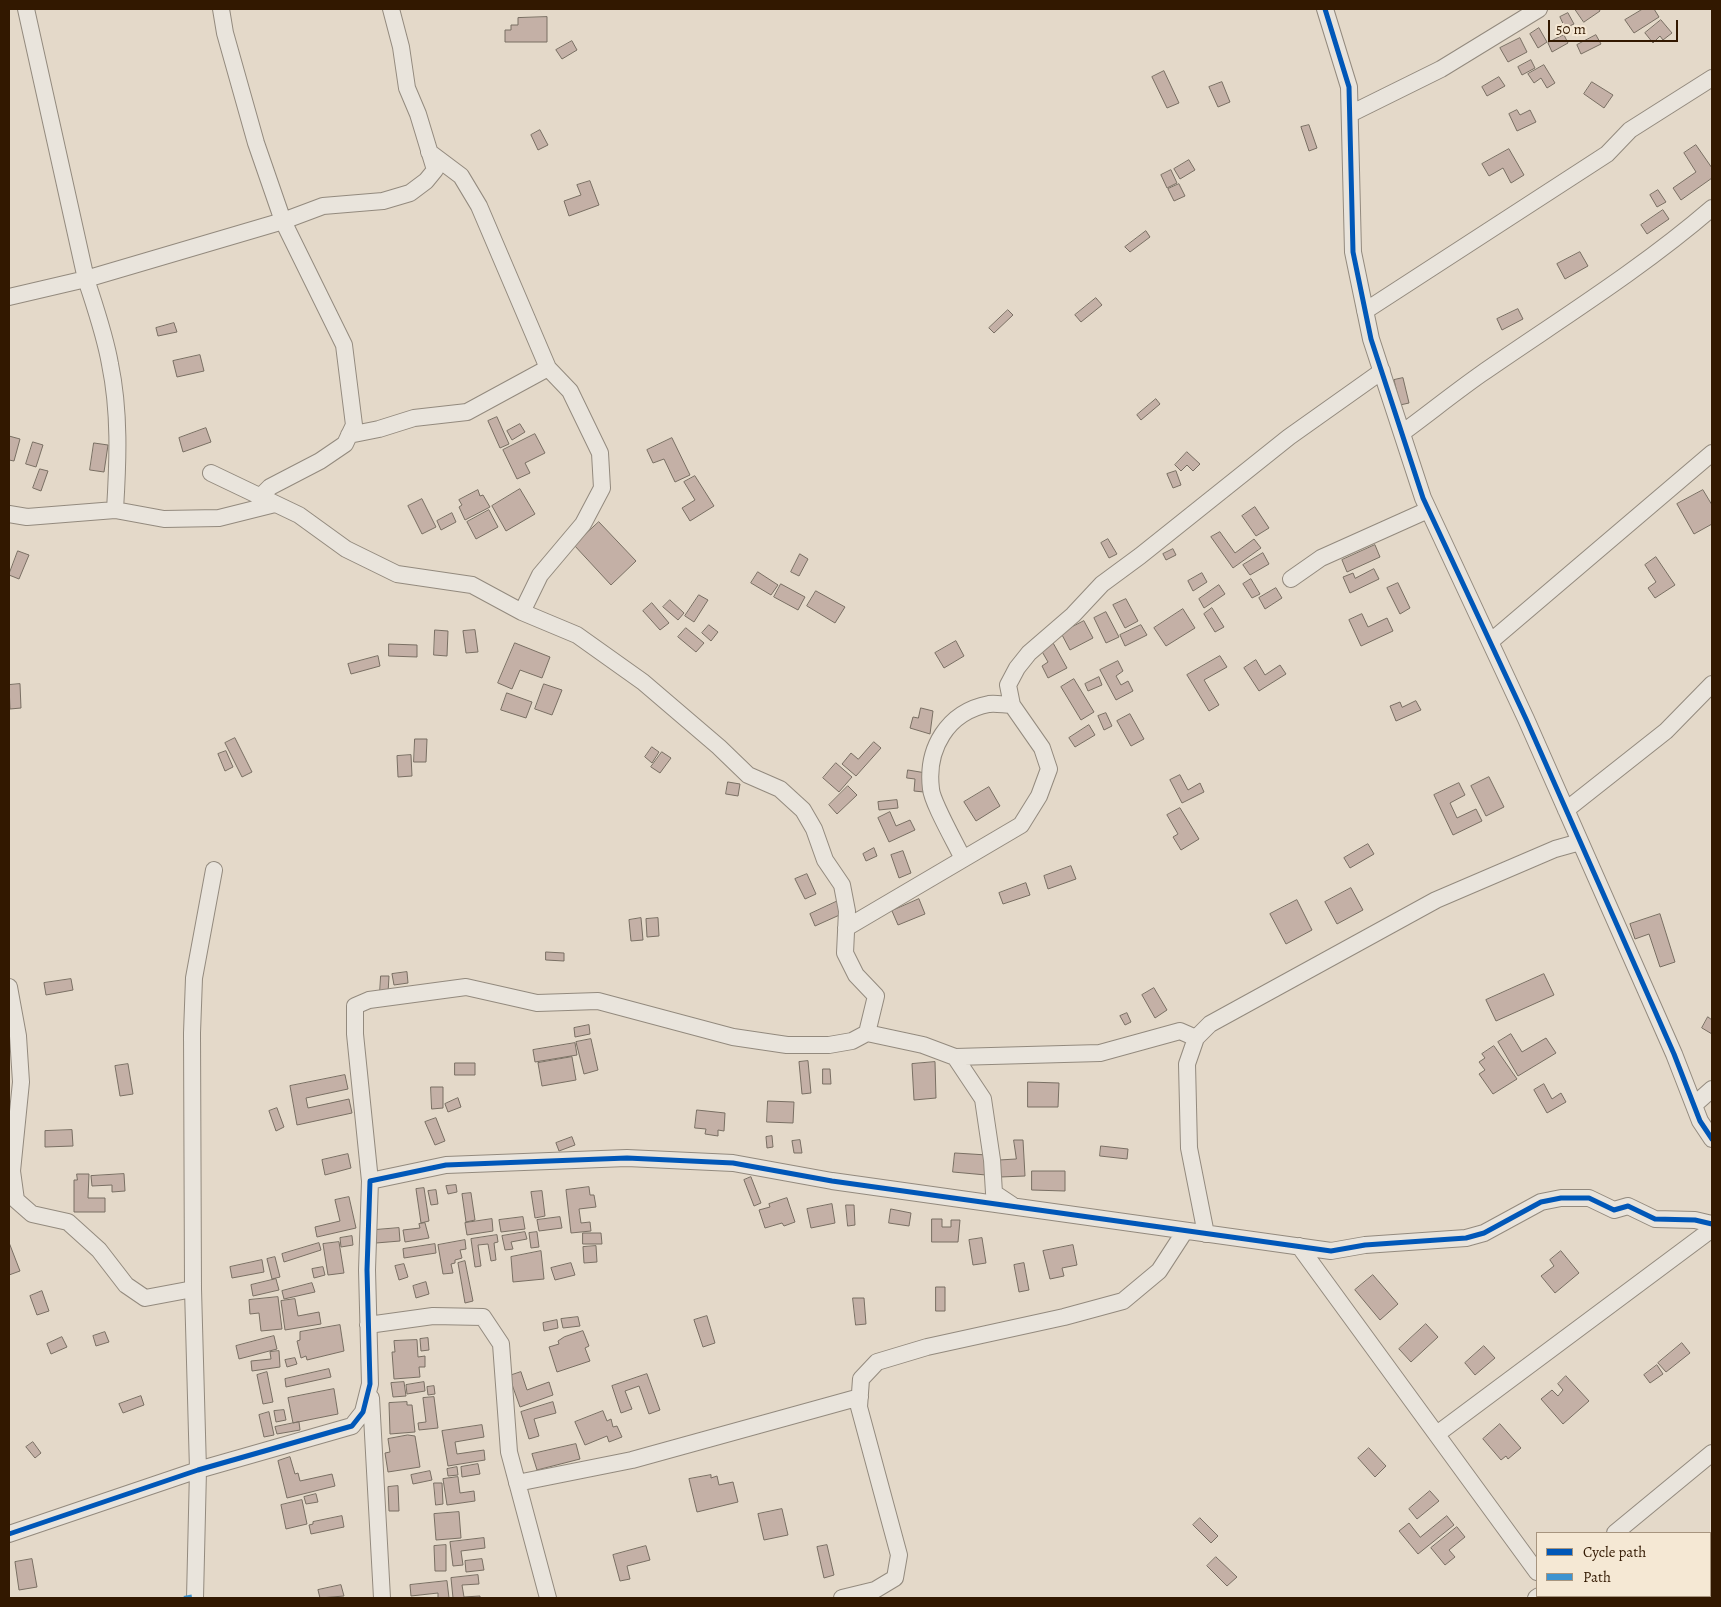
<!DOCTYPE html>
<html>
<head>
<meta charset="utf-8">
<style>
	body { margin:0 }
	#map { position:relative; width:1721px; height:1607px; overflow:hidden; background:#e4d9c9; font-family:Alegreya,serif }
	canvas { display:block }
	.frame { position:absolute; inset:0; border:10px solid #321800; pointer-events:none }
	.legend { position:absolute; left:1536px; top:1532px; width:175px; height:65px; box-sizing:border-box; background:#f5e8d4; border:1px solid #a7957f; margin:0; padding:6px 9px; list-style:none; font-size:15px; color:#321800 }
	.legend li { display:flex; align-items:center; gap:10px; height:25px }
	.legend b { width:25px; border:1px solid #a7957f }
	.scale { position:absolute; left:1548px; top:20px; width:130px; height:22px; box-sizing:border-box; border:2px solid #321800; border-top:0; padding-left:6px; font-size:15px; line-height:18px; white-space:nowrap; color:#321800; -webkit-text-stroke:4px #f5e8d4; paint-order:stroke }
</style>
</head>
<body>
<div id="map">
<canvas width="1721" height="1607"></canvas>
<div class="frame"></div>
<ul class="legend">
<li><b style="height:6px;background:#0057b8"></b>Cycle path</li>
<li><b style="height:6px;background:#3d93d0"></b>Path</li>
</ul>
<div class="scale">50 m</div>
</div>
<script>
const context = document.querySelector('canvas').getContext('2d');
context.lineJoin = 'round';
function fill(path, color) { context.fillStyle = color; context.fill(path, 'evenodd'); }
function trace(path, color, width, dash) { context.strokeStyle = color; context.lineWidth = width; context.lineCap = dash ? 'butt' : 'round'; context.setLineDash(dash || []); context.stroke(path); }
const building = new Path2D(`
	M1575,9H1599L1600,11L1584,22Z
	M1643,9H1654L1659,17L1634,33L1625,20Z
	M1568,13L1574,24L1565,28L1560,17Z
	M547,17V42H505V30H511V25H518V18Z
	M1661,20L1672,33L1663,40L1660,36L1653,43L1645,33Z
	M1539,28L1547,42L1538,48L1530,34Z
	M1564,35L1568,43L1552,52L1548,43Z
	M1596,35L1601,44L1581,54L1577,45Z
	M1520,38L1527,52L1508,62L1500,48Z
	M572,41L577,50L562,59L556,50Z
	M1531,60L1535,68L1522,75L1518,67Z
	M1544,65L1555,83L1547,88L1541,78L1534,83L1528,74Z
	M1164,71L1179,103L1167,108L1152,77Z
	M1499,77L1505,86L1487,96L1482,87Z
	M1222,82L1230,102L1218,107L1209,87Z
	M1592,82L1613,95L1604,108L1584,94Z
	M1517,110L1520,115L1530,110L1536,122L1517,131L1509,114Z
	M1309,125L1317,148L1309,151L1301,127Z
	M540,130L548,145L538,150L531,135Z
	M1696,145L1712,168V178L1681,200L1673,188L1696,172L1684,153Z
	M1509,149L1524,175L1511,183L1503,168L1489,176L1482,164Z
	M1189,160L1195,170L1180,179L1174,169Z
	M1171,170L1177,183L1167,188L1161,175Z
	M590,181L599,205L569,216L564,201L581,195L577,185Z
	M1179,184L1185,196L1174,201L1168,189Z
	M1658,190L1666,202L1657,207L1650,195Z
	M1663,210L1669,219L1647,234L1641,225Z
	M1146,231L1150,237L1130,252L1125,247Z
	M1580,252L1588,266L1565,279L1557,264Z
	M1096,298L1102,305L1081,322L1075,315Z
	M1518,309L1523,319L1502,330L1497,319Z
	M1008,310L1013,315L994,333L989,328Z
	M174,323L177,332L158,336L156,328Z
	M200,355L204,371L177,377L173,361Z
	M1403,378L1409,403L1400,405L1394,380Z
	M1156,399L1160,404L1141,420L1137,415Z
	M497,417L509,444L500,448L488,421Z
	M520,424L525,432L512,440L507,431Z
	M206,428L211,442L183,452L179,438Z
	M535,434L545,453L525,463L530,473L517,479L503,450Z
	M9,436L20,439L14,461L9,460Z
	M672,438L690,475L675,482L664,459L653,463L647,450Z
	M33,442L43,445L36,467L26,464Z
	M94,443L108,445L104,472L90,470Z
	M1187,452L1200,464L1193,471L1187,465L1181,471L1175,465Z
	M40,469L48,471L41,491L33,488Z
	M1176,471L1181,485L1173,488L1167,474Z
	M695,476L714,506L690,521L682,508L695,500L684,482Z
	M520,489L535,514L506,531L492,506Z
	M478,490L480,496L483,495L490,507L465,520L459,507L462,505L459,500Z
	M1703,490L1712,505V524L1694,534L1677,504Z
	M422,499L436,527L422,534L408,506Z
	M1255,507L1269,528L1256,536L1242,516Z
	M489,510L498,527L476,539L467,522Z
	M452,513L456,522L441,530L437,521Z
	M599,522L636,561L611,585L574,545Z
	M1220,532L1235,553L1254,539L1261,548L1233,568L1211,537Z
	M1108,539L1117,554L1109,558L1101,543Z
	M1375,545L1380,557L1347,572L1342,560Z
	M1173,549L1176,555L1166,560L1163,554Z
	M18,551L29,555L19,579L9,575Z
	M1263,553L1269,564L1250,575L1243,565Z
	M800,554L808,559L799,576L791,572Z
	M1656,557L1675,585L1655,598L1648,588L1656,582L1645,565Z
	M1374,569L1379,579L1350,593L1343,577L1353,573L1355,578Z
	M758,572L778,585L771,595L751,583Z
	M1202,573L1207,582L1193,591L1188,581Z
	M1251,579L1260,594L1252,598L1243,584Z
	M1398,583L1410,608L1400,614L1387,588Z
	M781,584L805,597L798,610L774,597Z
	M1219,585L1225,594L1204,608L1199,599Z
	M1276,588L1282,598L1265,609L1259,598Z
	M816,591L845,607L835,623L807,606Z
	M699,595L708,600L694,622L685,616Z
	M1126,599L1138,621L1125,628L1113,605Z
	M670,600L684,613L678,620L663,607Z
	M652,603L669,623L660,630L643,611Z
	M1212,608L1224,627L1215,632L1204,614Z
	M1183,609L1195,628L1166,646L1154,628Z
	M1106,612L1119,637L1106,643L1094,618Z
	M1362,614L1368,627L1387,618L1393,631L1361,646L1349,620Z
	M1084,621L1093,638L1070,650L1061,633Z
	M709,625L718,632L711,641L702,633Z
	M1141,625L1147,635L1125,646L1120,635Z
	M686,628L704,643L696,652L678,637Z
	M435,630L448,631L447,656L434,655Z
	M475,630L478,652L466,653L463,631Z
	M956,641L964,656L944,668L935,653Z
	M1052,641L1067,668L1048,678L1042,666L1048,662L1040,648Z
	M515,643L550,657L542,678L520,670L512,689L498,683Z
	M389,644L417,645V657L389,656Z
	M378,656L380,666L351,674L348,664Z
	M1220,656L1227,667L1204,680L1219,705L1209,711L1187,675Z
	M1256,660L1265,675L1280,665L1286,674L1259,691L1244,668Z
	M1118,661L1123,671L1116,676L1121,685L1128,681L1133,691L1116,700L1100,670Z
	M1099,677L1102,685L1088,691L1085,684Z
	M1074,679L1094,712L1081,720L1061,687Z
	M20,684L21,708L10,709L9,685Z
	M544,684L562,690L552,715L535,709Z
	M507,693L532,702L526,718L501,710Z
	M1416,701L1421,710L1396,721L1390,706L1400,702L1402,707Z
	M921,708L933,711L930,734L910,728L913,717L918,718Z
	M1106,713L1112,726L1104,730L1098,716Z
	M1130,714L1144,739L1131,746L1117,721Z
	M1089,725L1095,735L1075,747L1069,738Z
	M235,738L252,772L242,777L225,743Z
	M415,739H427L426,762H414Z
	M874,742L881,748L856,776L842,764L851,753L858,759Z
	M652,747L659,752L652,763L645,757Z
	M226,751L233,767L225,771L218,754Z
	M662,752L671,758L660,773L651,767Z
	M411,755L412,776L398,777L397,756Z
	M836,763L852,777L839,792L823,778Z
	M908,770L926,773L924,792L914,791L915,779L907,778Z
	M1180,775L1188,790L1200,783L1204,792L1182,803L1170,780Z
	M1489,777L1504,807L1486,816L1471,786Z
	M728,782L740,784L738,796L726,794Z
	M1459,783L1465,795L1450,803L1457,818L1476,809L1482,821L1453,835L1434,795Z
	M848,786L857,795L837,814L829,805Z
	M989,787L1000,806L976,821L964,802Z
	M897,800L898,808L879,810L878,802Z
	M1180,808L1199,839L1181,850L1173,837L1178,834L1167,815Z
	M890,812L896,826L910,820L915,830L889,842L878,818Z
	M1368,844L1374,854L1350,868L1344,858Z
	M874,848L877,856L866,861L863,854Z
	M903,851L911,873L899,878L891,855Z
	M1071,866L1076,879L1048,889L1044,876Z
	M807,874L816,894L805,899L795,879Z
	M1026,883L1030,895L1003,904L999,893Z
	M1351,888L1363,910L1337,924L1325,902Z
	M919,899L925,914L898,925L892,911Z
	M1297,900L1312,930L1286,944L1270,914Z
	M838,901L844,913L815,926L810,914Z
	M1660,914L1675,962L1660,967L1649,934L1635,939L1630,924Z
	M641,918L643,940L631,941L629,920Z
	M658,918L659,936L647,937L646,919Z
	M546,952L564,953V961L546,960Z
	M407,972L408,983L394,985L392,974Z
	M1544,974L1554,995L1496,1021L1486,1000Z
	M381,976H389L388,993H380Z
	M71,979L73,990L46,995L44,983Z
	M1154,988L1167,1010L1155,1018L1142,995Z
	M1127,1013L1131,1022L1125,1025L1120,1016Z
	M1708,1017L1712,1020V1034L1702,1028Z
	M589,1025L590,1034L575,1037L574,1028Z
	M1511,1034L1522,1052L1546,1038L1556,1053L1518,1076L1498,1042Z
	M591,1039L598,1070L584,1074L576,1042Z
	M575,1043L577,1055L535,1062L533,1050Z
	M1494,1046L1517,1079L1493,1094L1479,1074L1485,1070L1479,1062L1485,1058L1482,1054Z
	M572,1057L576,1080L542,1086L538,1063Z
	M808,1061L811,1093L802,1094L799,1062Z
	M935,1062L936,1098L914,1100L912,1064Z
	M455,1063H475V1075H455Z
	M128,1064L133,1094L120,1096L115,1066Z
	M823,1069H830L831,1084H823Z
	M345,1075L348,1089L306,1098L308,1108L349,1099L352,1113L297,1125L290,1086Z
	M1028,1082L1059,1083L1058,1107H1028Z
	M1544,1084L1552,1099L1561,1093L1566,1102L1547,1113L1534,1090Z
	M431,1087H443V1108L432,1109Z
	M458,1098L461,1107L448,1112L445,1104Z
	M768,1101L794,1102L793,1123L767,1122Z
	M277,1108L284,1127L276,1131L269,1111Z
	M697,1110L725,1113L724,1131L718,1130V1136L705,1134L706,1129L695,1128Z
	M436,1118L445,1141L435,1145L425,1122Z
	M72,1130L73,1146L45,1147V1131Z
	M772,1136L773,1147L767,1148L766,1137Z
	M572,1137L575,1145L559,1151L556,1143Z
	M800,1140L802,1153H794L792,1141Z
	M1014,1140H1023L1025,1176L1000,1177L999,1160L1016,1159Z
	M1101,1146L1128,1149L1127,1159L1100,1156Z
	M955,1153L987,1155L986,1175L953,1172Z
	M348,1154L351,1168L325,1175L322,1160Z
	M1032,1171H1065V1191L1032,1190Z
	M77,1174H89L88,1198H105V1212H74V1180H77Z
	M124,1174L125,1191L112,1192V1185L92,1186L91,1176Z
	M751,1177L761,1203L754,1206L744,1180Z
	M456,1185L457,1192L448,1194L446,1186Z
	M589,1187L590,1195H594L596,1207L579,1209L581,1223L590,1222L591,1231L571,1233L566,1190Z
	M424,1188L429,1221L421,1223L416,1189Z
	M436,1190L438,1204L431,1205L428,1191Z
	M542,1191L545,1216L535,1218L531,1192Z
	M471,1193L475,1220L466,1222L462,1194Z
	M349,1197L356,1228L317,1237L315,1227L340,1221L335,1200Z
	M787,1198L795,1222L784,1226L782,1223L765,1228L759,1210L770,1207L769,1204Z
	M832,1204L835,1223L811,1228L807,1209Z
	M846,1205H854L855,1225L848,1226Z
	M891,1209L911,1213L909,1226L889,1223Z
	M523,1217L525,1229L501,1232L499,1220Z
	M560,1217L562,1228L539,1231L537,1220Z
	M492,1219L493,1231L467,1235L465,1223Z
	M932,1219H942V1227H951V1220H960L958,1242H932Z
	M425,1223L429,1238L405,1242L403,1230L420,1228L419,1224Z
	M399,1228L400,1241L376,1243L375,1230Z
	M525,1232L527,1239L511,1242L513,1249L505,1250L502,1236Z
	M537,1232L539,1247L531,1248L529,1233Z
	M583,1233H601L602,1244H583Z
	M497,1235L498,1242L494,1243L496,1260L491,1261L488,1244L478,1245L481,1266L475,1267L471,1239Z
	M352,1236L353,1245L341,1247L340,1238Z
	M982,1238L986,1263L973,1265L969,1240Z
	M465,1240L466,1249L460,1250L462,1258L455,1260V1263L451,1264L453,1273L443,1274L438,1245Z
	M339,1242L344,1273L328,1275L323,1244Z
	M319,1243L321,1250L284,1262L282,1254Z
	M435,1244L436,1253L404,1258L403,1249Z
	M10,1245L20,1271L9,1275V1246Z
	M1073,1245L1077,1265L1062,1268L1064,1276L1050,1279L1043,1251Z
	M596,1246L597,1262L584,1263L583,1247Z
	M541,1251L544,1279L513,1282L511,1257Z
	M1561,1251L1579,1273L1555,1293L1541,1276L1554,1266L1550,1260Z
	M275,1257L280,1277L272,1279L267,1259Z
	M262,1260L264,1272L232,1278L230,1267Z
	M465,1261L473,1301L465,1303L458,1263Z
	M571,1263L575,1275L555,1280L551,1268Z
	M1024,1263L1029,1290L1019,1292L1014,1265Z
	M404,1264L408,1277L399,1280L395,1266Z
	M323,1267L325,1275L314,1278L312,1269Z
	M1373,1275L1398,1304L1380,1320L1355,1290Z
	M276,1279L279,1290L253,1296L251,1285Z
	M426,1282L429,1294L416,1298L413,1286Z
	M312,1283L315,1292L284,1299L282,1291Z
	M936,1287H945V1311H936Z
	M42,1291L49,1311L37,1315L30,1296Z
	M278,1297L282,1329L261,1331L259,1313L250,1314L249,1300Z
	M853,1298H864L866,1324L856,1325Z
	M295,1299L298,1316L319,1312L321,1324L285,1330L281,1301Z
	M707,1316L715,1343L703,1347L694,1320Z
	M578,1317L580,1326L563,1328L561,1319Z
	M557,1320L558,1328L544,1331L543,1323Z
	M1426,1324L1438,1337L1411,1362L1399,1349Z
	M340,1325L344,1351L307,1360L306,1356L301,1358L297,1341L300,1340V1332Z
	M583,1331L589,1346L585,1348L590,1361L557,1372L549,1347L559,1344L558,1341L564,1337Z
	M105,1332L109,1342L96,1346L93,1336Z
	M274,1336L277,1349L239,1359L236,1346Z
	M62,1337L67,1347L51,1354L47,1344Z
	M428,1338L429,1350L421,1351L420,1339Z
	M417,1340L418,1357L425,1356V1367H419L420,1377L394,1379L392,1352H395L394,1341Z
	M1682,1343L1690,1353L1666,1372L1658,1363Z
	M1484,1346L1495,1358L1475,1375L1465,1363Z
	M279,1351L280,1367L252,1371L251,1361L271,1359L270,1352Z
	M295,1358L297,1364L287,1367L285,1360Z
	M1657,1365L1663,1374L1650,1383L1644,1375Z
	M329,1369L331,1377L286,1387L285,1379Z
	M267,1372L273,1402L263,1404L257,1375Z
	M521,1372L527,1390L549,1382L553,1395L520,1407L509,1376Z
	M647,1374L660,1410L649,1414L639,1386L625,1391L632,1409L621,1413L612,1386Z
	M1566,1376L1589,1401L1563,1424L1541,1399L1552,1390L1558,1396L1563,1390L1558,1384Z
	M404,1382L406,1396L393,1397L391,1383Z
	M424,1382L425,1391L407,1394L406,1385Z
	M434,1386L435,1394L428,1395L427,1387Z
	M334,1389L338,1414L293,1423L288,1398Z
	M141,1396L144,1405L123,1413L119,1404Z
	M434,1397L438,1428L419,1430L418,1423L426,1422L423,1398Z
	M407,1402V1405H412L415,1432L390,1434L389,1403Z
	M553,1402L556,1413L534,1419L539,1436L529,1439L521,1412Z
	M284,1410L286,1420L276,1422L274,1411Z
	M603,1411L607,1421L611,1419L613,1427L617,1426L622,1437L609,1442L607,1436L585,1445L575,1422Z
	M269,1412L274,1435L264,1437L259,1415Z
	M299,1422L300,1430L277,1434L275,1427Z
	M1500,1424L1521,1448L1508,1459L1506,1456L1501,1460L1483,1439Z
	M482,1425L484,1437L455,1442L457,1454L484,1450L485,1460L448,1466L442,1431Z
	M408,1435L415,1436L420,1467L388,1472L385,1453L390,1452L388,1439Z
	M33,1442L41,1453L35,1458L26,1447Z
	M576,1444L580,1459L537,1470L532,1454Z
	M1369,1448L1386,1466L1375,1477L1358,1458Z
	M290,1457L295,1474L298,1473L300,1481L332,1474L335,1486L287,1498L278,1461Z
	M478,1464L480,1474L462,1477L461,1467Z
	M457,1467L458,1475L448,1476L447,1469Z
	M430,1471L432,1480L413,1484L411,1475Z
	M711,1475V1478L717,1476L719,1485L733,1482L738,1502L697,1512L689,1479Z
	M458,1477L460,1493L474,1491L475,1501L447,1505L443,1479Z
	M434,1483H442L443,1504L436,1505Z
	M398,1486L399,1511H389L388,1487Z
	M1430,1491L1439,1501L1417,1519L1409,1509Z
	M316,1494L318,1502L306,1504L304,1497Z
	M302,1500L307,1524L286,1529L281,1505Z
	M782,1509L788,1535L764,1540L758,1514Z
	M459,1512L461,1538L436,1540L434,1514Z
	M342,1516L344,1527L311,1534L309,1525L313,1524V1522Z
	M1447,1516L1454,1525L1418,1554L1399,1531L1409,1523L1420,1537Z
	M1200,1518L1218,1536L1211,1543L1193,1525Z
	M1457,1527L1465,1537L1449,1550L1455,1557L1445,1565L1431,1548Z
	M484,1538L485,1548L461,1551L463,1565L453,1566L450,1542Z
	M446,1545V1571H435L434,1546Z
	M827,1545L834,1575L824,1578L817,1547Z
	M646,1546L650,1560L627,1566L630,1579L620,1581L613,1555Z
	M1216,1557L1237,1577L1227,1586L1207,1566Z
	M32,1559L37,1587L19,1590L15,1562Z
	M482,1559L484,1570L466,1572L465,1561Z
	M478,1575L479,1584L462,1585L464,1597L480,1596V1598H453L451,1578Z
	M447,1581L449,1598H438V1593L411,1596L410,1585Z
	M341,1585L344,1596L320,1598L318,1590Z`);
fill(building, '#c4b0a6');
trace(building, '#796f63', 1);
const street = new Path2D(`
	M221,9L225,33L256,143L283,221L344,345L354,425L345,444L320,461L270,487L260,497
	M1325,9L1349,87L1353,252L1371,339L1423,498L1526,719L1674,1054L1700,1121L1712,1139
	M1350,114L1441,69L1539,9
	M429,152L461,176L479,206L548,368L570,391L600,453L602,488L583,524L540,575L522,612
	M9,297L86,279L26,9
	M1365,311L1607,154L1630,130L1712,78
	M1402,433C1428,414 1454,393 1481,374C1559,320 1640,270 1712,208
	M349,435L379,429L414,418L467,412L548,368
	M211,473L299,515L346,549L397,574L472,585L522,612L577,635L643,682L719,747L748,775L780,789L803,810L814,829L825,860L842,885L847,911L845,953L856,975L876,996L867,1033L923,1045L955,1057L983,1099L992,1160L994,1193L1012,1205
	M115,510C118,461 120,412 110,364C105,335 95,307 86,279L283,221L323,206L383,201L410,193L426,181L435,170L418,114L407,88L401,47L391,9
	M9,514L27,517L115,510L164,519L219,518L275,504
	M1291,579L1321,558L1428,510
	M1490,642L1712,453
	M1566,810L1666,731L1712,684
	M963,859C956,844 932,802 931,789C926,749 947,712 989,704C996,703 1005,705 1012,705
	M846,928L1021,825L1039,796L1049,769L1042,748L1012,705L1008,685L1017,668L1029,653L1073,615L1102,584L1140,556L1289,437L1382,371
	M9,987L18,1036L21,1082L12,1171L16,1200L32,1214L68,1222L99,1250L126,1285L145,1298L193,1289
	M955,1057L1100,1053L1180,1031L1196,1038
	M1694,1105L1712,1089
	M370,1181L355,1034V1006L369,1000L466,987L537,1003L598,1001L733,1037L787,1045H829L852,1041L867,1033
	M1206,1234L1189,1148L1187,1064L1196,1038L1210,1024L1436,900L1555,849L1580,842
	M1299,1246L1537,1572
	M368,1325L433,1316L483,1317L501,1344L509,1452L548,1598
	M371,1398L382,1598
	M1437,1434L1712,1229
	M517,1483L632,1460L860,1397
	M1615,1533L1712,1453
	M9,1534L198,1470L352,1426L363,1412L370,1384L367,1270L370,1181L446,1165L627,1158L733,1163L832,1181L1331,1251L1365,1245L1466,1238L1484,1233L1541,1202L1561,1198H1589L1614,1210L1628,1206L1655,1219L1695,1220L1712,1224
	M195,1598L198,1470L193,1289L192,1033L194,978L214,870
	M842,1598L875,1590L895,1578L899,1555L859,1407L861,1379L877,1362L927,1347L1064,1317L1123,1301L1159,1271L1185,1231
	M1536,1598L1539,1596`);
trace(street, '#938a7e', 18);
trace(street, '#e9e4dc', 16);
trace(new Path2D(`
	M184,1598L195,1596`), '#3d93d0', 4, [8, 4]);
trace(new Path2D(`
	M1325,9L1349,87L1353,252L1371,339L1423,498L1526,719L1674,1054L1700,1121L1712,1139
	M9,1534L198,1470L352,1426L363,1412L370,1384L367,1270L370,1181L446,1165L627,1158L733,1163L832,1181L1331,1251L1365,1245L1466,1238L1484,1233L1541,1202L1561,1198H1589L1614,1210L1628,1206L1655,1219L1695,1220L1712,1224`), '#0057b8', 5);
</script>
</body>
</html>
